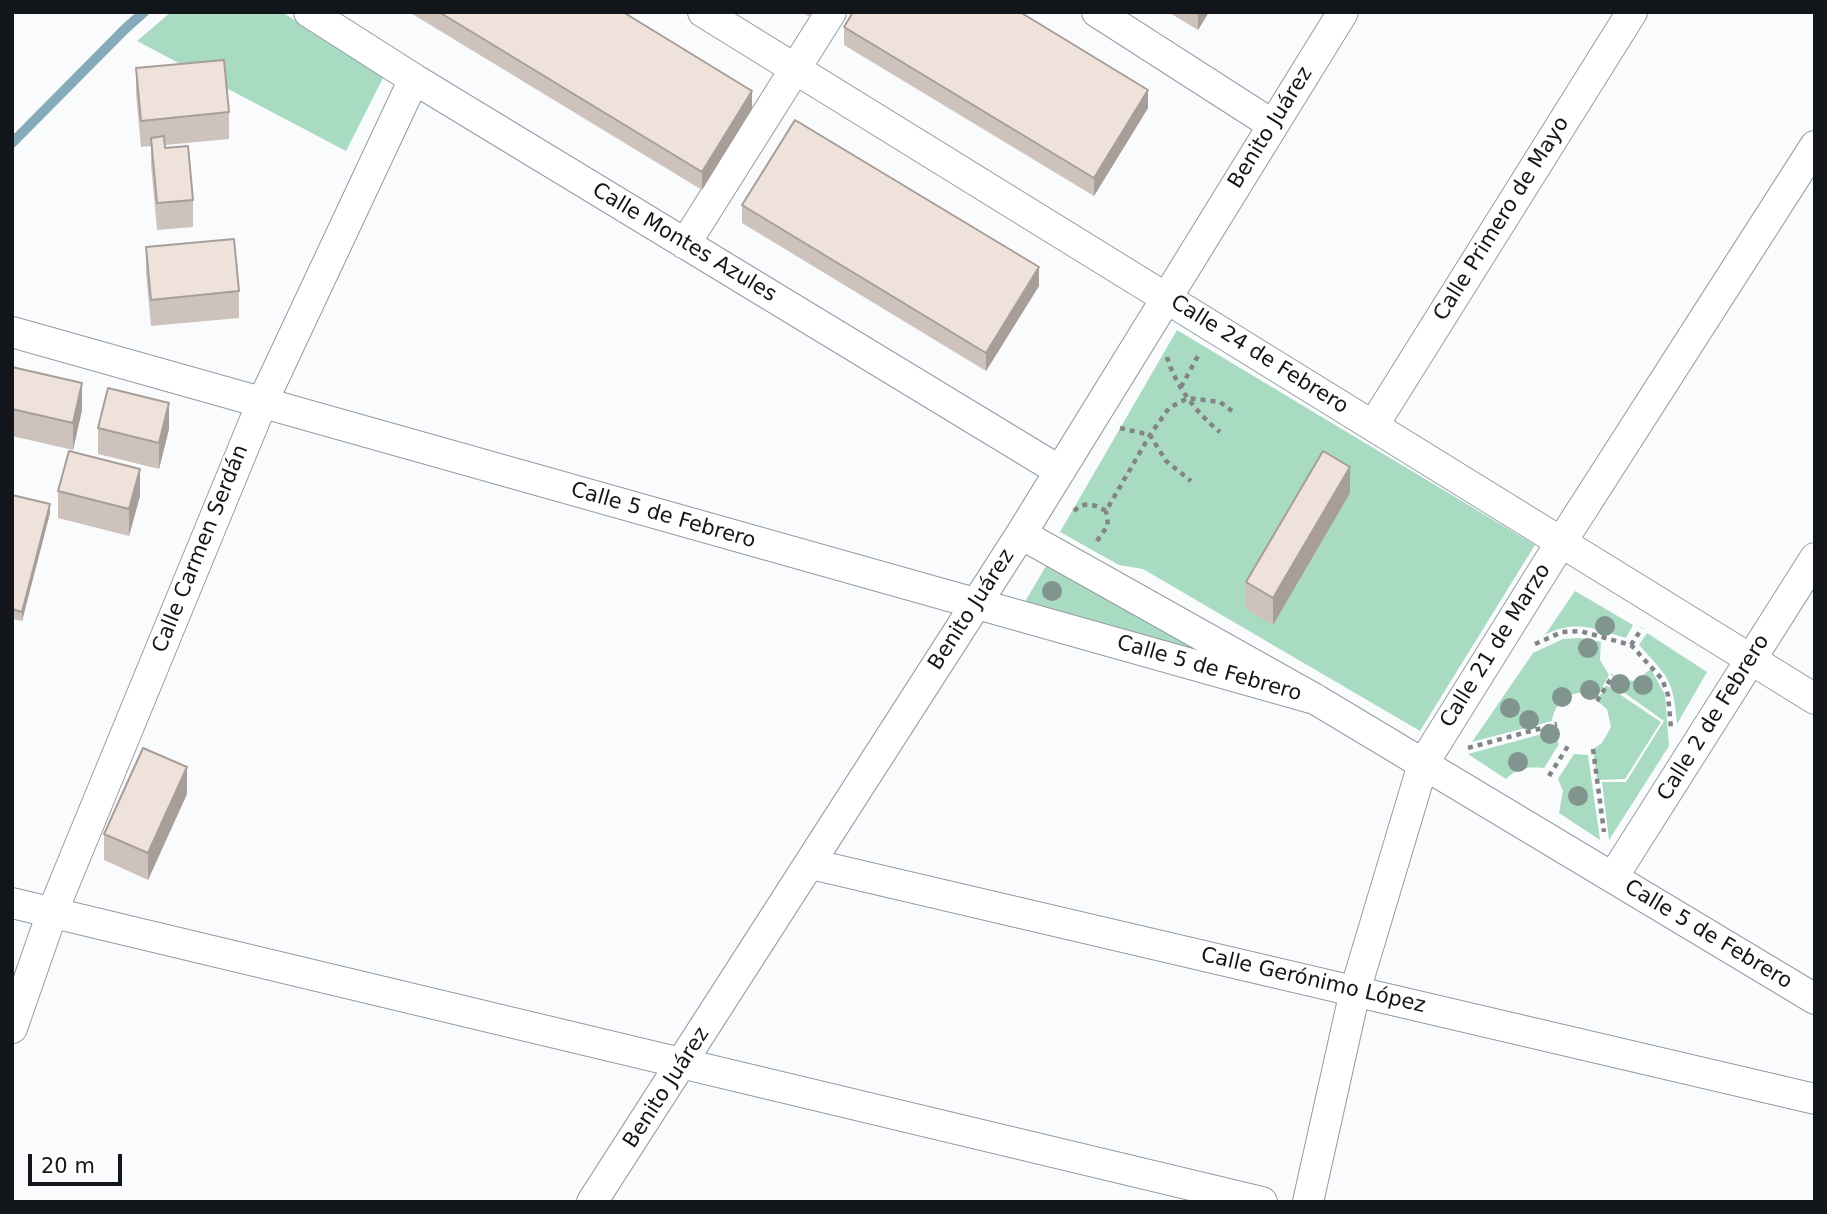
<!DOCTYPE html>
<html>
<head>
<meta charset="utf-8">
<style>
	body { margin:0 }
	#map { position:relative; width:1827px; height:1214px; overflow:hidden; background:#fafbfd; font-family:"DejaVu Sans",sans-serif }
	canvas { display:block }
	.frame { position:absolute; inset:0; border:14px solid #121519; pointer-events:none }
	.scale { position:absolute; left:28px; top:1154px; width:94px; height:32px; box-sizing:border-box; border:4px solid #121519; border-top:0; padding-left:9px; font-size:21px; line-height:24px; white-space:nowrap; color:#121519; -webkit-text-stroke:5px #fff; paint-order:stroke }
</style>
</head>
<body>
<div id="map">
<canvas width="1827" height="1214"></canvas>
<div class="frame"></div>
<div class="scale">20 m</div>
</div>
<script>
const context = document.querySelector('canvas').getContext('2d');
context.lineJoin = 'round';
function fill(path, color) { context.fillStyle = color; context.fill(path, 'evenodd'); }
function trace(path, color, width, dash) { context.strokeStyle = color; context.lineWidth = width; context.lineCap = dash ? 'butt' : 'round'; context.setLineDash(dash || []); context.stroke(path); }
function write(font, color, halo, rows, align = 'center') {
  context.font = font + ' "DejaVu Sans",sans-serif'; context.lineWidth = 5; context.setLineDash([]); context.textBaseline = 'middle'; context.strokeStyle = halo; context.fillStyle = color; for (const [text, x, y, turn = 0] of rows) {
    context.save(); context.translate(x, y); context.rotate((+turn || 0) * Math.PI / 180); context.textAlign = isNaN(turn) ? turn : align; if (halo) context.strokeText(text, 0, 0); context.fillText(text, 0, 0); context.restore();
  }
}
fill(new Path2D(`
	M171,12H282L383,78L346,151L137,41Z
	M1177,330L1535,545L1420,731L1143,569L1119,565L1060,532Z
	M1046,566L1200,648L1197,656L1023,605Z
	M1575,591L1633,625L1626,638C1595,629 1576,619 1545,635Z
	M1647,633L1707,672L1677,724C1673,679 1669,678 1639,645Z
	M1580,638L1601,642L1600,660L1609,675L1598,695C1577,687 1555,698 1552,721L1472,742L1533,653L1563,639Z
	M1651,669L1665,695L1669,746L1609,840L1602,782H1626L1664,721L1612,684L1615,679L1635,681Z
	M1606,685L1661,722L1625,779L1597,780L1593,749L1602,743L1611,727L1607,709L1597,701Z
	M1553,731L1559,744L1544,768C1528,767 1518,767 1506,779L1468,754Z
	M1574,754L1588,755L1600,840L1559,813L1563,791L1558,779Z`), '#a9dac2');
trace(new Path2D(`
	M12,143L125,29L144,12`), '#85aaba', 10);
const minor = new Path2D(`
	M309,12L414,79L1060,471
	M703,12L1815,699
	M1097,12L1273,125
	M685,244L831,12
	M12,332L1315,699
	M1373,426L1632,12
	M1021,534L1315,699L1815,999
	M811,864L1815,1099
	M1613,877L1815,558
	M12,903L1262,1202
	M12,1028L52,913L262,403L414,79
	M592,1202L1021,534L1343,12
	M1308,1202L1355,991L1423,764L1553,555L1815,146`);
trace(minor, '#939ca5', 32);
trace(new Path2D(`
	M1167,357C1175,385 1197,414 1220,432
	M1181,387L1199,354
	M1120,428L1150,435L1166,461L1191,481
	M1074,511C1085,501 1094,504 1106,511L1150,435L1169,408L1188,398L1220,402L1232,411
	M1097,541L1108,525L1106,511
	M1535,644L1562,632L1580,631L1631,645L1662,679L1668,695L1671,728
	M1631,645L1642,628
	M1597,701L1613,675
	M1468,748L1557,724
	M1593,749L1604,832
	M1549,776L1568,746`), '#828487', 4.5, [5, 5]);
trace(minor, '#fff', 30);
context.fillStyle = '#80958d';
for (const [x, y] of [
	[1052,591],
	[1605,626],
	[1588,648],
	[1620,684],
	[1643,685],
	[1590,690],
	[1562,697],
	[1510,708],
	[1529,720],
	[1550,734],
	[1518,762],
	[1578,796]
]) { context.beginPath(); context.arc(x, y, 10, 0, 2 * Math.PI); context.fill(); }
fill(new Path2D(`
	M409,12H623L752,109L702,190Z
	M802,12H813L810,17Z
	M1168,12H1209L1198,30Z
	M844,27L1148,108L1094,196L844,45Z
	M136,68L229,112V139L165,145V148L193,200V227L157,230L151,164V146L141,147L136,94Z
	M742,205L1039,286L986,371L742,223Z
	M146,247L239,291V318L151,326L146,273Z
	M12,367L82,410L73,450L12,436Z
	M98,428L169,429L159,469L98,454Z
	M58,491L140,496L129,536L58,518Z
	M1350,493L1273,625L1246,609V582Z
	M12,495L50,513L22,621L12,619Z
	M187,794L148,880L104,860V834Z`), '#cec2bc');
fill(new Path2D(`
	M1198,12H1209L1198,30Z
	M1148,90V108L1094,196V178Z
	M752,91V109L702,190V172Z
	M1039,267V286L986,371V353Z
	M82,383V410L73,450V423Z
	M169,403V429L159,469V443Z
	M1350,467V493L1273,625V598Z
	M140,469V496L129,536V509Z
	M50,504V513L22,621V612Z
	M187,767V794L148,880V853Z`), '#a79e99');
const building = new Path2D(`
	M439,12H623L752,91L702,172Z
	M853,12H1020L1148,90L1094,178L844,27Z
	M224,60L229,112L141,121L136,68Z
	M795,120L1039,267L986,353L742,205Z
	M164,136L165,148L188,146L193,200L157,203L151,138Z
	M234,239L239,291L151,300L146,247Z
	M12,367L82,383L73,423L12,409Z
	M108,388L169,403L159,443L98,428Z
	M69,451L140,469L129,509L58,491Z
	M1323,451L1350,467L1273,598L1246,582Z
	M12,495L50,504L22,612L12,609Z
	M143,748L187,767L148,853L104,834Z`);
fill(building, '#efe2db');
trace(building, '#a79e99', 2);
write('21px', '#121519', '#fff', [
	["Benito Juárez",1271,128,-58],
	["Calle Primero de Mayo",1502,219,-58],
	["Calle Montes Azules",684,243,31],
	["Calle 24 de Febrero",1259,355,32],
	["Calle 5 de Febrero",663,516,16],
	["Calle Carmen Serdán",201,549,-68],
	["Benito Juárez",972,610,-57],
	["Calle 21 de Marzo",1496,646,-58],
	["Calle 5 de Febrero",1209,669,16],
	["Calle 2 de Febrero",1714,718,-58],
	["Calle 5 de Febrero",1708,935,31],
	["Calle Gerónimo López",1313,981,13],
	["Benito Juárez",667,1088,-57]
]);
</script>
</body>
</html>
